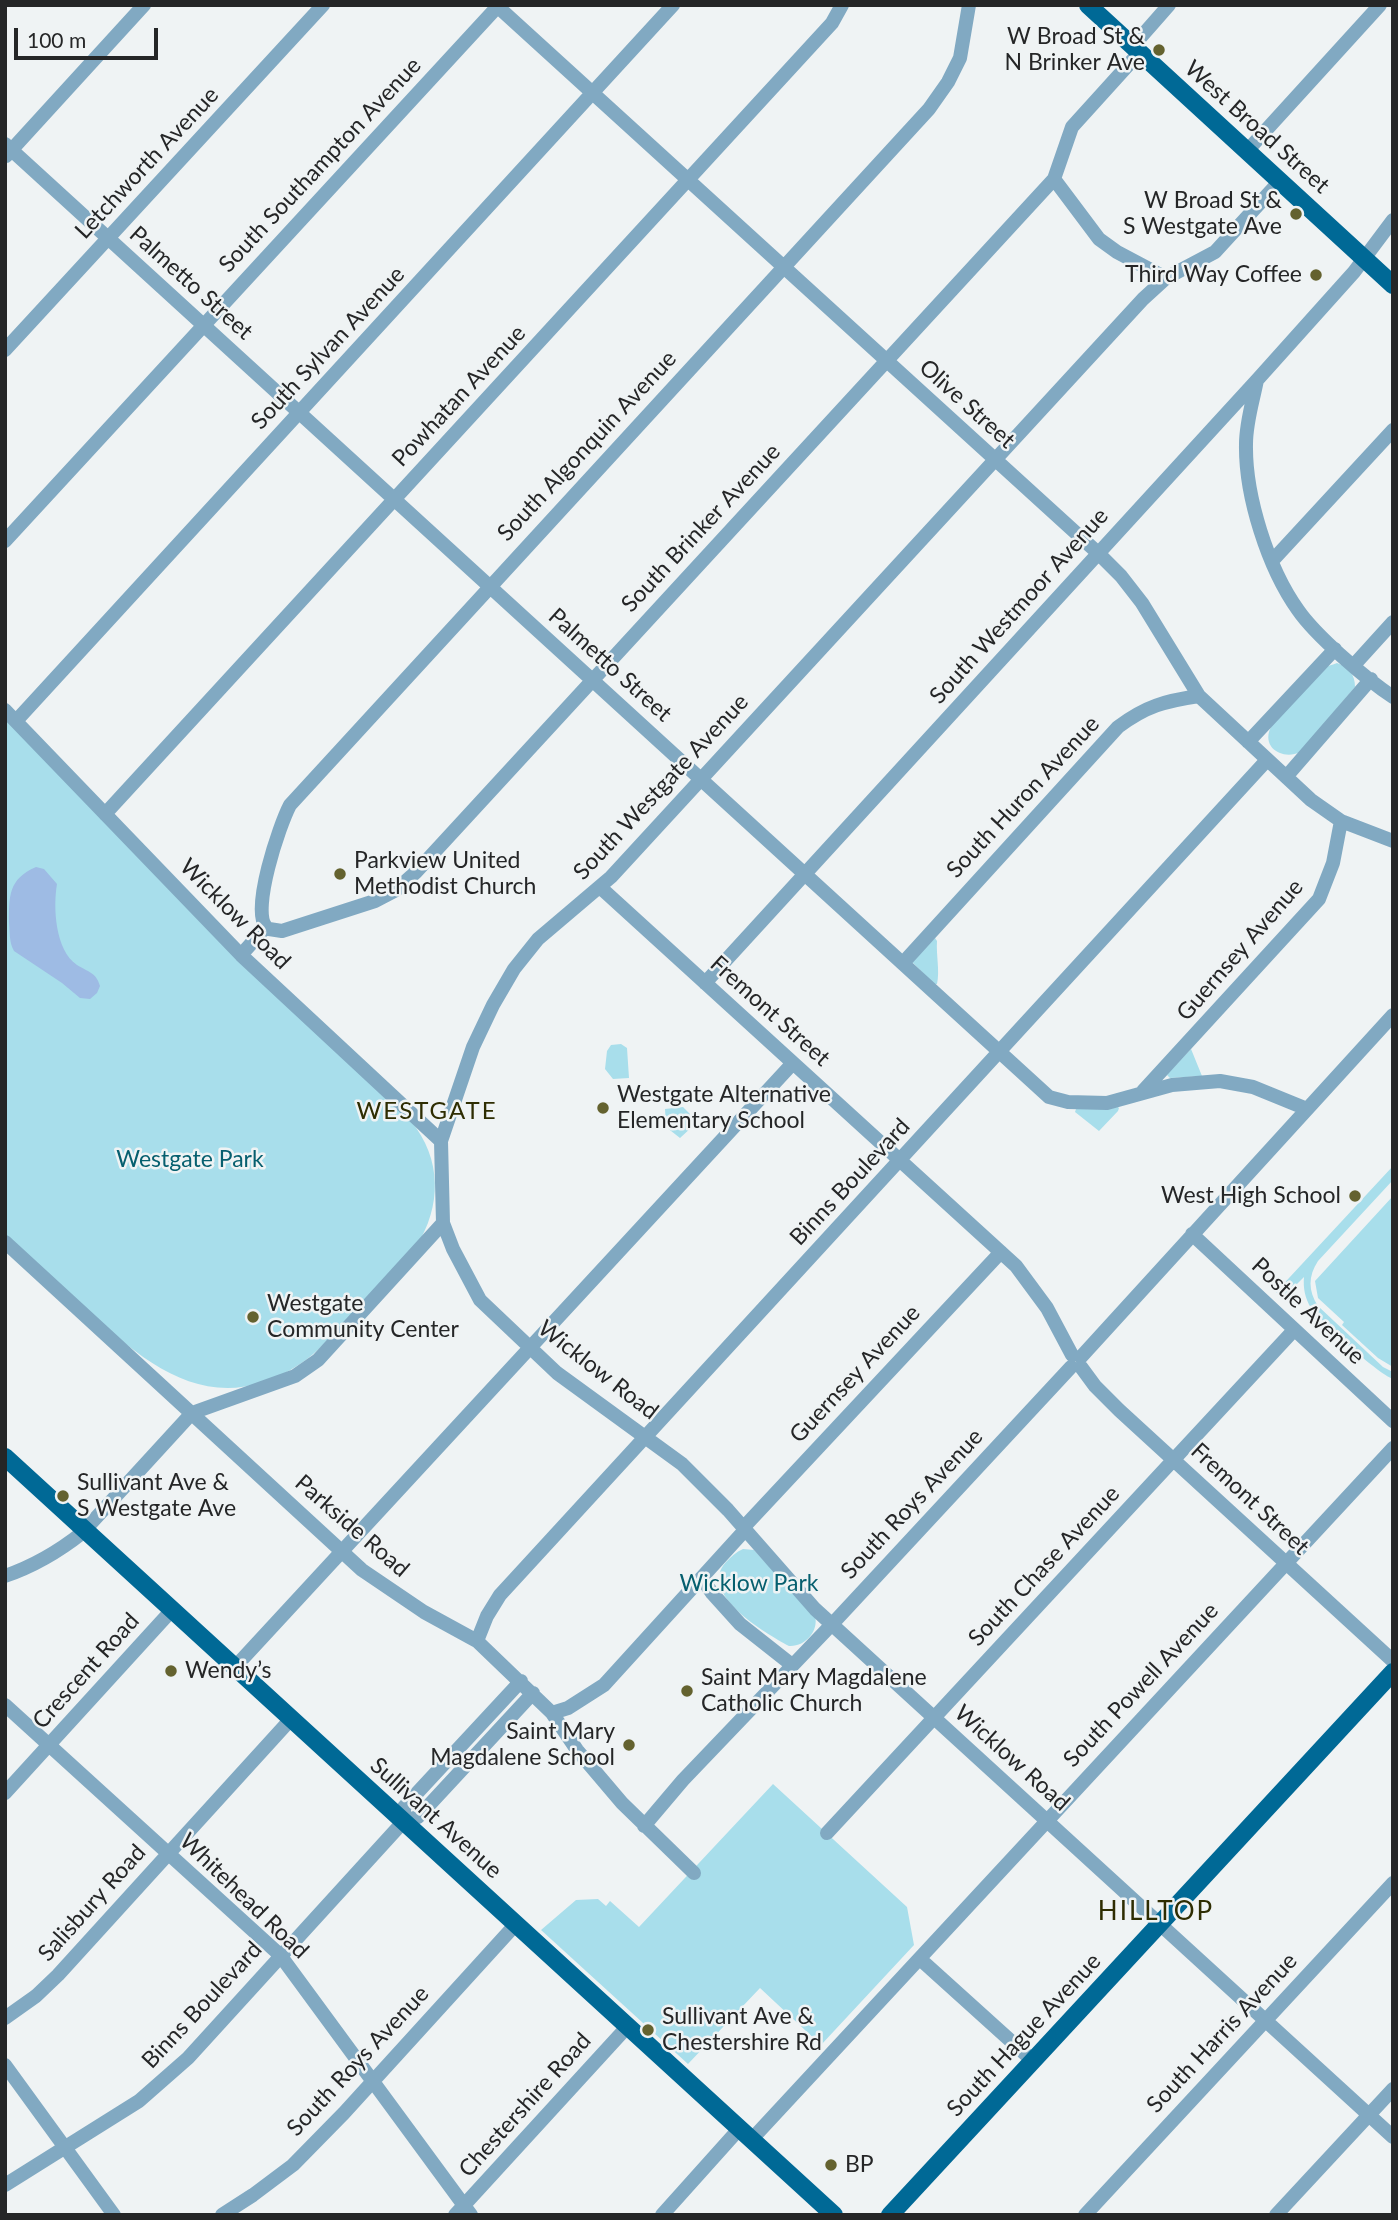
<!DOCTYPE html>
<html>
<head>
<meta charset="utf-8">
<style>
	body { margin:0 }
	#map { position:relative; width:1398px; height:2220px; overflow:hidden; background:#eff3f4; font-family:Lato,sans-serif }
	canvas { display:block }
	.frame { position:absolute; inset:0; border:7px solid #252627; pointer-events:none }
	.scale { position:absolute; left:14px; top:28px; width:144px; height:32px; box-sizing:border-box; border:4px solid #252627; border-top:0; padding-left:9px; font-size:21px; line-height:24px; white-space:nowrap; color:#252627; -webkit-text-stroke:5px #eff3f4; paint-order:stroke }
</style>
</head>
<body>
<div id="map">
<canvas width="1398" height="2220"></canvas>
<div class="frame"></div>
<div class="scale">100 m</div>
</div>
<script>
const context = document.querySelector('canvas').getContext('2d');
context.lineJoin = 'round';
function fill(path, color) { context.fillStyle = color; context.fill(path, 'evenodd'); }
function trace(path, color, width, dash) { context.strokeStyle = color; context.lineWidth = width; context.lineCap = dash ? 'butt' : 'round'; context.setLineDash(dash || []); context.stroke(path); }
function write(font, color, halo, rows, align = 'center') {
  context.font = font + ' Lato,sans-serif'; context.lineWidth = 5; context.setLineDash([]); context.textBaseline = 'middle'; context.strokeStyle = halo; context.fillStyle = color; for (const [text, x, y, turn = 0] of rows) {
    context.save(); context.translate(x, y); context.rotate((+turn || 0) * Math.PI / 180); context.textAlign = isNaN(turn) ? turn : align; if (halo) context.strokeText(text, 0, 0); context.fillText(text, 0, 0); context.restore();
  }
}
fill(new Path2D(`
	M1337,663C1349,667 1355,675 1355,687L1300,752C1284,760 1262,749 1270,729C1275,719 1312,678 1322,670C1326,666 1332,665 1337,663Z
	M5,717L411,1121C442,1159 442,1206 416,1247C393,1271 369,1296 346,1320C331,1335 318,1353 300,1364C213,1421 147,1366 84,1307C58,1283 31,1259 5,1235Z
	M935,938L937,941C936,955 940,971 937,984H934L912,962Z
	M621,1044L627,1048L629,1078L613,1079L605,1069L607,1051L611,1045Z
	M1191,1049L1202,1076L1170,1078L1167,1075L1169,1072Z
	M1116,1105L1119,1108L1118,1111L1099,1131L1075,1112L1076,1109Z
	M683,1107L690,1114L692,1127L680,1138L666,1127L665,1109Z
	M1393,1166V1180L1318,1261C1308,1276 1308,1291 1318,1306L1383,1367L1393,1372V1379C1377,1373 1321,1322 1311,1308C1305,1298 1303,1288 1304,1277L1282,1299L1276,1292Z
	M1393,1196V1367L1378,1358L1342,1325L1344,1322L1318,1298L1315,1281Z
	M743,1549L754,1550L815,1616C819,1631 805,1647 789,1646C765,1633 697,1593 726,1562C731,1557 736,1552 743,1549Z
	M773,1784L907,1907L914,1945L821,2045L760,1988L688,2064L541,1930L576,1900L598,1899L606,1906L610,1901L639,1927Z`), '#a8deeb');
fill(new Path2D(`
	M36,867L44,869L57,884C53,907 55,950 77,965C88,972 96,972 100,986L97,993L90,999L80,998L62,983L14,951C9,942 10,934 9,923C9,897 8,879 36,867Z`), '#9ebbe4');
trace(new Path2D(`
	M496,5L1098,553L1121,576L1142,603L1199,696L1311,800L1341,821L1393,841
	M1133,46L1169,5
	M5,144L1049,1097L1068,1102L1107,1103L1172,1085L1220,1081L1253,1087L1307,1109
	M1247,151L1380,5
	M6,156L144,5
	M1054,179L1099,239L1117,252L1166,278
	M1280,181L1215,252L1166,278L1143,299L611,877L538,939L514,969L493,1005L473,1047L441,1141L443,1223L453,1249L480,1300L557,1373L682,1464L728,1510L815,1609L1393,2137
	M5,350L323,5
	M1257,380C1253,401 1246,422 1246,444C1245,496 1268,568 1298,610C1316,636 1366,679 1393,697
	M5,541L499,5
	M1272,561L1393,430
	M1354,665L1393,622
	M5,710L241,955L441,1141
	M16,721L673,5
	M1248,742L1335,649
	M1286,777L1371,679
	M105,814L832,23L842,5
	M601,888L1016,1266L1047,1308L1072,1355
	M266,927L269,929L282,931L375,901L396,890L416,872L1054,179L1072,127L1139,53
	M266,927C251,910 279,826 290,805L929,109L948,82L960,58L969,5
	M241,955L266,927
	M903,963L1118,727C1146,706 1165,701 1199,696
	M705,983L1258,379L1354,272L1393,220
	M1143,1091L1319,899L1333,863L1341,821
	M1192,1234L1393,1421
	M5,1242L362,1570L424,1612L477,1641L552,1713L577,1750L622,1803L694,1873
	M1081,1357L1393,1015
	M1081,1367L1095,1386L1119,1410L1393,1661
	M743,1528L1001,1252
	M5,1576C34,1566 58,1552 82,1533L192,1413L295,1376L318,1360L443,1223
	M702,1578L712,1593L740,1624L792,1665
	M477,1641L487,1616L500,1595L1267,760
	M235,1667L793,1063
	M5,1705L280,1955L471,2215
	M552,1713L568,1708L604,1685L745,1530
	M5,1793L172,1610
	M404,1821V1807L521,1681
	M644,1826L683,1780L836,1620L1071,1367
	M827,1833L1294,1330
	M920,1959L1033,2061
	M5,2018L36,1996L58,1975L291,1719
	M5,2065L114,2215
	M752,2139L1393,1448
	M5,2185L139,2101L188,2058L404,1821L418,1817L533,1693
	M222,2215L253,2195L293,2165L344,2113L516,1924
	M455,2215L628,2026
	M662,2215L740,2128
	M1085,2215L1393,1883
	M1276,2215L1393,2089`), '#81a9c2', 14);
trace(new Path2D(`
	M1088,5L1393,285
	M5,1457L834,2215
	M890,2215L1393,1672`), '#006996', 18);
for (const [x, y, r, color] of [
	[1159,50,7,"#64622f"],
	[1296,214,7,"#64622f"],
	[1316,275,7,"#64622f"],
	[340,874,7,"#64622f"],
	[603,1108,7,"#64622f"],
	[1355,1196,7,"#64622f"],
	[253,1317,7,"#64622f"],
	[63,1496,7,"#64622f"],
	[171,1671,7,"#64622f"],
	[687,1691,7,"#64622f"],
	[629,1745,7,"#64622f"],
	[648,2030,7,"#64622f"],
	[831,2165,7,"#64622f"]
]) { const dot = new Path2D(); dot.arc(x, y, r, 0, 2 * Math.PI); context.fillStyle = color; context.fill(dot); trace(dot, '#eff3f4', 2.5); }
write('23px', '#252627', '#eff3f4', [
	["W Broad St &",1145,37,"right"],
	["N Brinker Ave",1145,63,"right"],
	["W Broad St &",1282,201,"right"],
	["S Westgate Ave",1282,227,"right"],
	["Third Way Coffee",1302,275,"right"],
	["Parkview United",354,861],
	["Methodist Church",354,887],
	["Westgate Alternative",617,1095],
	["Elementary School",617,1121],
	["West High School",1341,1196,"right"],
	["Westgate",267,1304],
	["Community Center",267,1330],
	["Sullivant Ave &",77,1483],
	["S Westgate Ave",77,1509],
	["Wendy’s",185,1671],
	["Saint Mary Magdalene",701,1678],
	["Catholic Church",701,1704],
	["Saint Mary",615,1732,"right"],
	["Magdalene School",615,1758,"right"],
	["Sullivant Ave &",662,2017],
	["Chestershire Rd",662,2043],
	["BP",845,2165]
], 'left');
write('23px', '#252627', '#eff3f4', [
	["West Broad Street",1257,127,42],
	["Letchworth Avenue",147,163,-47],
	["South Southampton Avenue",320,165,-47],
	["Palmetto Street",191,283,42],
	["South Sylvan Avenue",328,348,-47],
	["Powhatan Avenue",459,396,-47],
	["Olive Street",967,404,42],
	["South Algonquin Avenue",587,446,-47],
	["South Brinker Avenue",701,528,-47],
	["South Westmoor Avenue",1019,606,-48],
	["Palmetto Street",610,665,42],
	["South Westgate Avenue",661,787,-47],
	["South Huron Avenue",1023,797,-47],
	["Wicklow Road",235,914,45],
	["Guernsey Avenue",1240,950,-49],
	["Fremont Street",770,1011,42],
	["Binns Boulevard",850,1182,-47],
	["Postle Avenue",1308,1311,43],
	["Wicklow Road",598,1370,38],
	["Guernsey Avenue",855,1374,-47],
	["Fremont Street",1250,1499,43],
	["South Roys Avenue",912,1504,-47],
	["Parkside Road",352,1526,41],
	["South Chase Avenue",1044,1566,-47],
	["Crescent Road",86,1671,-48],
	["South Powell Avenue",1141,1685,-47],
	["Wicklow Road",1012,1758,42],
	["Sullivant Avenue",436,1818,42],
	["Whitehead Road",244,1896,44],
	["Salisbury Road",92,1903,-48],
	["Binns Boulevard",202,2005,-47],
	["South Harris Avenue",1222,2033,-47],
	["South Hague Avenue",1024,2035,-47],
	["South Roys Avenue",358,2061,-47],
	["Chestershire Road",525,2105,-48]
]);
write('23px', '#065f6f', '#eff3f4', [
	["Westgate Park",190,1160],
	["Wicklow Park",749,1584]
]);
context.letterSpacing = '2px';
write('24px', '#2e2d02', '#eff3f4', [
	["WESTGATE",427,1111]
]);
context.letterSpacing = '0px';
context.letterSpacing = '2px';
write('26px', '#2e2d02', '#eff3f4', [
	["HILLTOP",1156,1912]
]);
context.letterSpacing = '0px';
</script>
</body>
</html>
